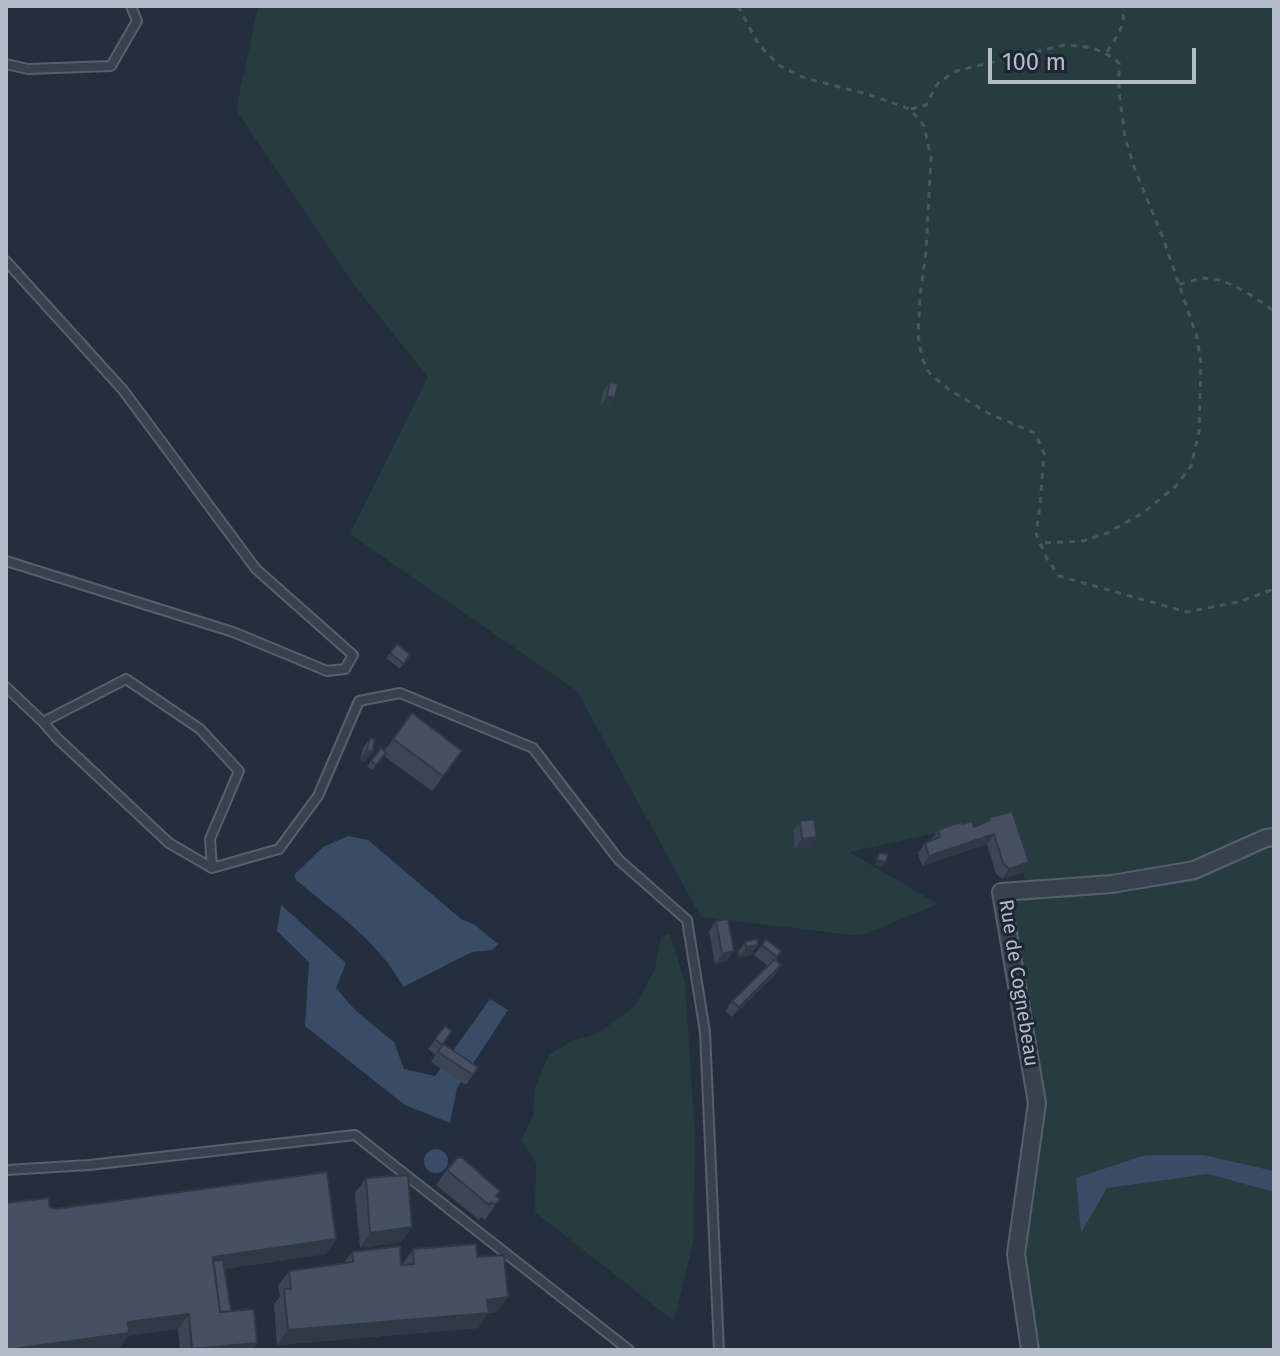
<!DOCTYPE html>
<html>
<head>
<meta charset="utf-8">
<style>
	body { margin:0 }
	#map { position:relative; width:1280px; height:1356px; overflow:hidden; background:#242f3e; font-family:"Fira Sans",sans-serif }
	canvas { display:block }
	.frame { position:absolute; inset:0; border:8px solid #b4bcc9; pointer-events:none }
	.scale { position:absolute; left:988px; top:48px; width:208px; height:36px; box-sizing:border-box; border:4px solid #b4bcc9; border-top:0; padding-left:10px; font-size:24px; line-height:28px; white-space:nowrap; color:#b4bcc9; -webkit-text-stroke:6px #1d2633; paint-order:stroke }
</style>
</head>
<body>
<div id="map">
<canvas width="1280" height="1356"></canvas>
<div class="frame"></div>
<div class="scale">100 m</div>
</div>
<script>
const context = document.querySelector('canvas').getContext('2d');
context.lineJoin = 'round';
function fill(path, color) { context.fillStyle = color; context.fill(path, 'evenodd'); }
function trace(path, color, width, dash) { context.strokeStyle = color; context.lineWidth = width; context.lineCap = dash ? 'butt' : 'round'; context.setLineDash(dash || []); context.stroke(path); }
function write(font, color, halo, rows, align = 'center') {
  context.font = font + ' "Fira Sans",sans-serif'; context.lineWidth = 6; context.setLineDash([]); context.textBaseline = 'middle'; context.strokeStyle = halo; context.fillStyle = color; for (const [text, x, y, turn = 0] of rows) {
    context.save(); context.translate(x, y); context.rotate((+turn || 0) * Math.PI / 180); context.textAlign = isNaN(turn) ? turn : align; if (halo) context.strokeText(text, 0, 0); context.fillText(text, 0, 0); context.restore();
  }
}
fill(new Path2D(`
	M258,6H1274V1350H1039L1022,1253L1042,1103L1009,907L1026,882L1005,818L849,852L938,904L860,936L701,917L577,691L350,534L428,377L355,286L236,110Z
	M670,934L685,983L695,1136L693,1243L674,1321L535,1212L536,1163L521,1140L533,1116L535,1088L549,1055L571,1041L597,1034L635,1006L655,969L661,937Z`), '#263c3f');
fill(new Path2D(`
	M348,836L368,840L461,919L475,925L498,944L492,950L472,952L403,987C380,942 333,911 296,880L294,875L323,847Z
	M281,905L346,963L336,988L356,1011L394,1042L404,1069L435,1076L490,999L508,1010L457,1088L450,1123L405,1105L305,1026L309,962L277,931Z
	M424 1161a12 12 0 1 1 24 0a12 12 0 1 1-24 0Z
	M1146,1155H1203L1274,1171V1192L1208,1174L1107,1188L1081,1233L1076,1178Z`), '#394c67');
trace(new Path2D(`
	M1143,887L1195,879L1268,846H1274`), '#394c67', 4);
const service = new Path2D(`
	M6,64L28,69L111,66L137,21L131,6
	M6,261L123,390L256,569L353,655L345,669L327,671L233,632L6,561
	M6,687L43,722L126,679L200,729L239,771L210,839L212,868L279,849L318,796L359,701L400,693L533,748L619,860L687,920L705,1032L719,1350
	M43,722L57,738L169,843L212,868
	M6,1170L89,1165L355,1135L629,1350`);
const minor = new Path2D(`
	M1030,1350L1016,1254L1037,1103L1001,892L1112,884L1194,870L1266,838L1274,837`);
trace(service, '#565f6c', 12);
trace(minor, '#565f6c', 20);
trace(new Path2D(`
	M738,6L759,45L780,66L805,78L870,95L910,109L924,126L931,157L926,252L920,296L918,335L922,358L930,374L951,391L990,414L1035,433L1044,453L1040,505L1036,534L1047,559L1059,576L1187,612L1238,602L1274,589
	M1107,52C1117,36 1127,25 1122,6
	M911,109L926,105L938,83L956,71L1064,45C1086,46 1102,48 1119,63V92L1125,137L1134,167L1163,238L1197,337L1201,363L1199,432L1191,466L1176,486L1143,513L1107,533L1083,541L1041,543L1040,541
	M1179,284C1187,283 1196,279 1204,278C1229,278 1254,297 1274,311`), '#44595c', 3, [6, 6]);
trace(service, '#38414e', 8);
trace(minor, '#38414e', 16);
fill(new Path2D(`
	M610,382L615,398L608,408L600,406L603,392Z
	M397,644L410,654L400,669L386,658Z
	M412,713L462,751L432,791L384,756L372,770L367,766L381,748L384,751Z
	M370,738L372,752L365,762L360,760L363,748Z
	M989,818L1029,862L1022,873L1002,879L996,874L987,844L922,866L918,853L925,843L931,840L938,830L974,827L986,822Z
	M800,821L810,847L795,849L793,831Z
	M716,921L727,961L715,964L709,931Z
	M745,942L751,955L739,957L738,952Z
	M762,945L781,951L776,960L781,965L774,976L732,1017L725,1011L732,1001L768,966L754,955Z
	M445,1026L443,1044L478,1067L466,1085L431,1062L439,1050L435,1055L428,1049Z
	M447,1170L500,1199L485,1220L481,1217L479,1220L436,1185Z
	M366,1178L412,1227L401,1242L360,1248L355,1193Z
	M50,1207L55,1209L336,1239L326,1254L224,1269L231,1311L257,1343L252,1350H180L178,1329L127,1336L119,1348L103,1350H6Z
	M413,1249L477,1257L497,1312L488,1313L478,1328L277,1345L274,1304L280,1296L278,1286L289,1271L343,1264L352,1252L402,1265Z`), '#3b4654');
fill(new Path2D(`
	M607,396L615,398L608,408L600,406Z
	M367,750L372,752L365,762L360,760Z
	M994,834L987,844L922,866L929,856Z
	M817,837L810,847L795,849L802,839Z
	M877,860L886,862L882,867L874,865Z
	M1029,862L1022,873L1002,879L1009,869Z
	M758,945L751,955L739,957L746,947Z
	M734,951L727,961L715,964L722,954Z
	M781,965L774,976L732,1017L739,1007Z
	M412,1227L401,1242L360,1248L370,1233Z
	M336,1239L326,1254L210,1271L213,1257Z
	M508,1297L497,1312L488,1313L478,1328L277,1345L288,1330Z
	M189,1314L178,1329L127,1336L119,1348L103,1350H6L128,1322Z
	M257,1343L252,1350H191L192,1349Z`), '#303945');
const building = new Path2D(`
	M610,382L618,384L615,398L607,396Z
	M397,644L410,654L404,664L390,653Z
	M412,713L462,751L443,776L393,739Z
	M370,738L375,739L372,752L367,750Z
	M381,748L386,753L376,765L371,761Z
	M1012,811L1029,862L1009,869L1003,863L994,834L929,856L925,843L940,837L938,830L961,822L962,824L972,821L974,827L990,820L989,818Z
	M814,819L817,837L802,839L800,821Z
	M879,853L888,855L886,862L877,860Z
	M728,919L734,951L722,954L716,921Z
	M757,939L758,945L746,947L745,942Z
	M766,939L781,951L777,957L762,945Z
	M775,959L781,965L739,1007L732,1001Z
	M445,1026L452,1031L442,1045L435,1039Z
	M443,1044L478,1067L473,1075L438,1052Z
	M458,1157L459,1158L461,1157L500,1191L496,1196L500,1199L495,1205L491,1202L489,1205L447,1170Z
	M327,1172L336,1239L213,1257L220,1312L254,1309L257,1343L192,1349L189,1314L128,1322L129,1333L6,1350V1203L48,1198L50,1207L55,1209Z
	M408,1175L412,1227L370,1233L366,1178Z
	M476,1244L477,1257L504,1255L508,1297L487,1300L489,1313L288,1330L284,1289H291L289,1271L353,1262L352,1252L400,1246L401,1265L414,1264L413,1249Z
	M223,1260L231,1311L220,1312L213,1261Z`);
fill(building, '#455162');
trace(building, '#303945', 2);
write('20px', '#b4bcc9', '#1d2633', [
	["Rue de Cognebeau",1018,983,81]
]);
</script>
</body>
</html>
